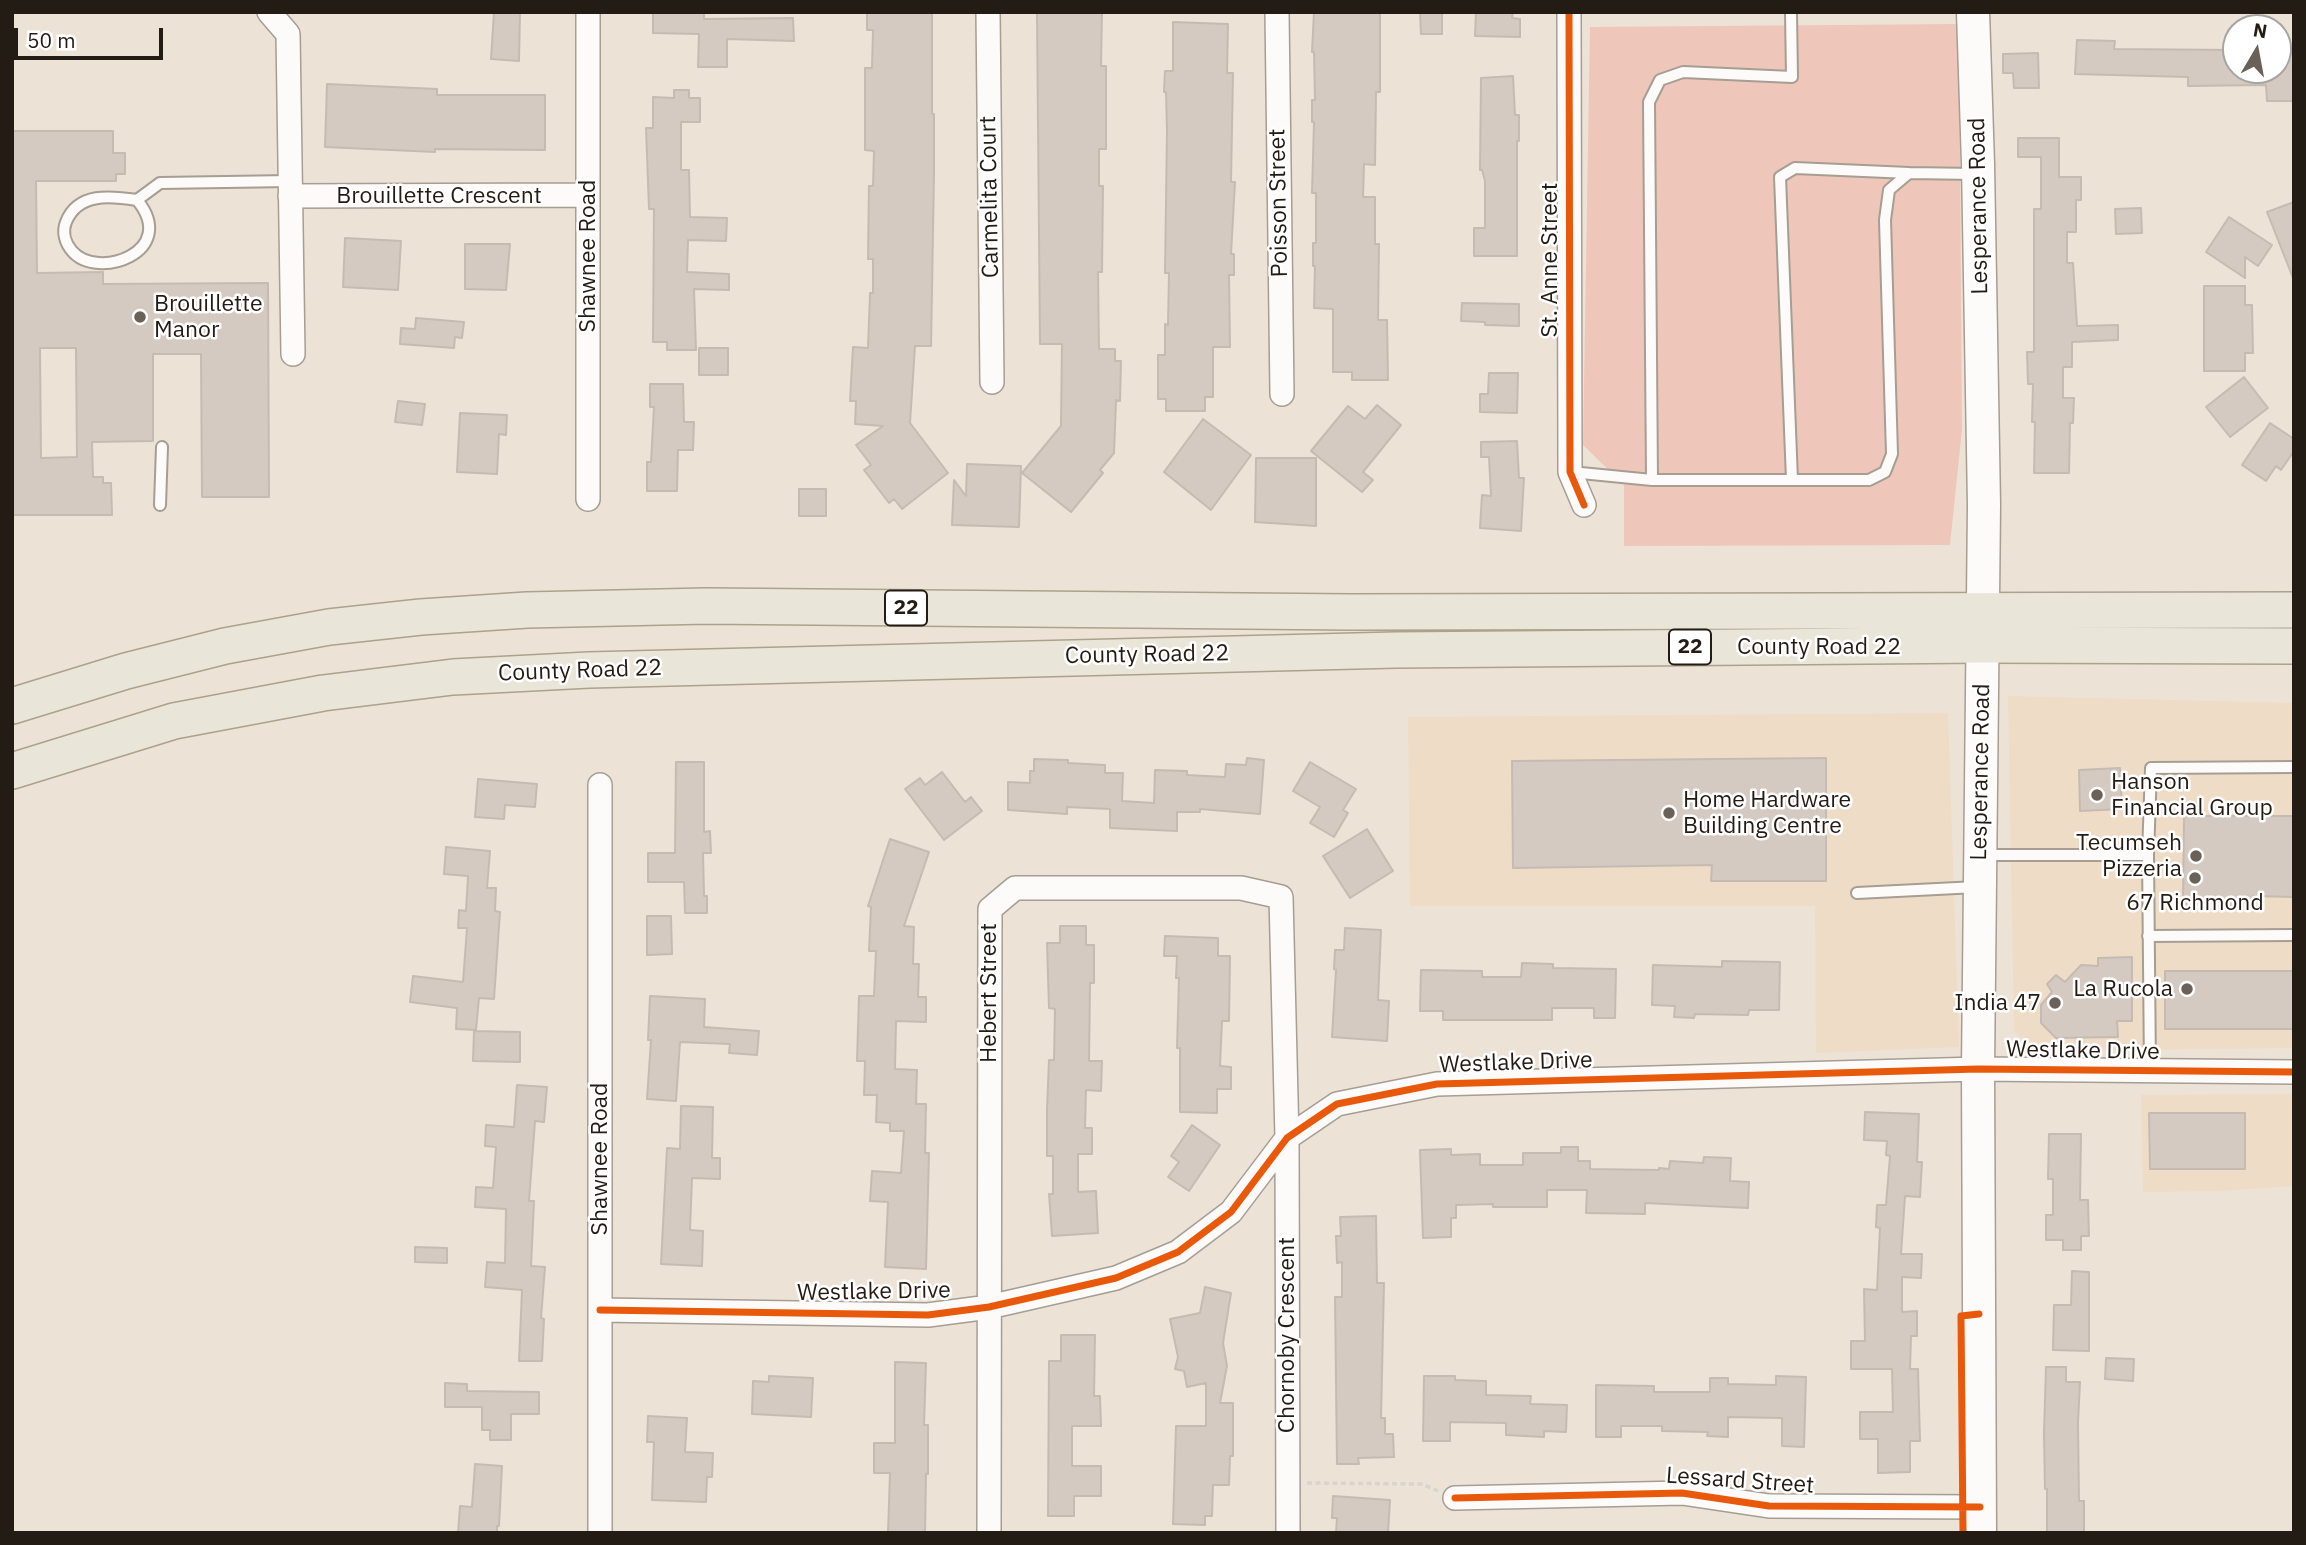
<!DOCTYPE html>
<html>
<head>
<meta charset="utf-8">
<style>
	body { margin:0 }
	#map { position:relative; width:2306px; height:1545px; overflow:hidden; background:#ede2d6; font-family:"IBM Plex Sans",sans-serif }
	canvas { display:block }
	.frame { position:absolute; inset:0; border:14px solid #231c14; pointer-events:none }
	.north { position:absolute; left:2222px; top:14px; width:70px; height:70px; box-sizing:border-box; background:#fff; border:2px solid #a7a4a1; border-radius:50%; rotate:10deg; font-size:19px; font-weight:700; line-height:28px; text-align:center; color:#231c14 }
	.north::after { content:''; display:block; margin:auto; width:24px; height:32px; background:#6a6158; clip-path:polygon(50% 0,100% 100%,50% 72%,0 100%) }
	.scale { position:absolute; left:14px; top:28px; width:149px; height:32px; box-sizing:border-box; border:4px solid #231c14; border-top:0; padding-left:9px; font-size:21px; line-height:24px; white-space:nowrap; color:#231c14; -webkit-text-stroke:5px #fff; paint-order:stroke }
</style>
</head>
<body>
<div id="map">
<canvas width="2306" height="1545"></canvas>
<div class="frame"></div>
<div class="north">N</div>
<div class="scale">50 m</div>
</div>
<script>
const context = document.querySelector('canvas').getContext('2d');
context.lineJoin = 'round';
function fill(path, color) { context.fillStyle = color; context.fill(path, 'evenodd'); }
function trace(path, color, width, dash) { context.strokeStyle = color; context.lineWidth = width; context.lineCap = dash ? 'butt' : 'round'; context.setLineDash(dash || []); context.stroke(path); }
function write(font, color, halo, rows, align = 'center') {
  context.font = font + ' "IBM Plex Sans",sans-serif'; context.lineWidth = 5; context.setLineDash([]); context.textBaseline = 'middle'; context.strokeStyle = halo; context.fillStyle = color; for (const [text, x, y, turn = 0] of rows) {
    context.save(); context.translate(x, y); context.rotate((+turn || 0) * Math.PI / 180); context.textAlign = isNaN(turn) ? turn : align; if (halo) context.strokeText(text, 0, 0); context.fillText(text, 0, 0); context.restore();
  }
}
fill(new Path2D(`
	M2008,696L2294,703V1048L2033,1051L2014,1030Z
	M1948,713L1959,1047L1816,1053L1815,906H1410L1408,717Z
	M2294,1094V1186L2220,1191L2143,1192L2141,1095Z`), '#eedcc6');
fill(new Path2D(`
	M1959,24L1962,429L1950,545L1624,546V485L1583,445L1590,27Z`), '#efc6ba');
const building = new Path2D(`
	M494,12H520L519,61L491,59Z
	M653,12H704V19L793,18L794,41L727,39V67H698L699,34L653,33Z
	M867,12H932V114H934V174L931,346H915L910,423L948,473L902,509L894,499L889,503L864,470L871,465L856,445L883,426L855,424L856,401H850L853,347L868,348L870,293H873V259H868L869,186H873L874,151L865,150V68H872L873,30H867Z
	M1037,12H1102L1101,66H1106V149H1099V186H1103L1102,272H1098L1099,349H1115V361H1121L1120,401L1116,400L1114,453L1100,470L1103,473L1071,512L1022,473L1061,426L1062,344H1040Z
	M1314,12H1380V92H1376L1375,165L1364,164L1363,197H1375V244H1379L1378,320H1387L1388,380H1352V372H1333V309L1314,308L1315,266H1313V243H1316V193H1312L1314,122H1312V100H1315L1314,52H1312Z
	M1420,12H1442V34H1421Z
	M1476,12H1513L1512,18L1520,19V37L1475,36Z
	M1173,22L1228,24L1227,73H1233L1231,182H1235L1231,254H1234V275H1229L1230,347H1213V397H1205V411H1166V399H1158V355H1165V324L1168,325L1169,273H1165L1167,131L1166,92H1164L1165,71H1173Z
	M2077,40L2115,41L2114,49L2236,50V70H2278V54H2294V101H2267L2266,85L2188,86V77L2075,74Z
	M2038,53L2039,88H2014L2013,73H2003V54Z
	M1513,76L1515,115H1519V141H1517V256H1474V228H1485V181L1482,170H1480L1481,78Z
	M327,84L437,89V95H545V150L435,149V152L325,147Z
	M674,90H689V98H700V122H681V170H689L690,217L727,218L726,241L688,240L687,272L729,274V290L694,289L696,350H667V342H653L654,209H649L646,128H653V97L674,98Z
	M12,131H113V153H125V174H116V181H36L37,273L103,272V284L268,283L269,497H202L201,354H153V441L92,442L93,477H103V483H111L112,515H12ZM40,348H76L77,457L41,458Z
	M2018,138H2059V177H2081V200H2076V232H2067V263H2073L2077,326L2118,325V340L2072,342V367H2063V398H2074L2073,423H2070L2069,473H2034L2035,422H2032L2033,384H2028L2027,352H2034V209H2041V157H2018Z
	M2294,202V278H2293L2267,212Z
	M2141,208L2142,233L2116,234L2115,209Z
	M2229,217L2272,245L2258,266L2245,257V278L2206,252Z
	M345,238L401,241L398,290L343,287Z
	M465,244H510L506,290L465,289Z
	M2204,286H2245V305H2252L2253,353H2245V371H2204Z
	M1462,303L1519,304V326L1485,325V322L1461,321Z
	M416,318L464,322L462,338L455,337L454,348L400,344L401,328L415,329Z
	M699,348H728V375H699Z
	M1489,373H1518L1517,413L1480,412V394H1488Z
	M2244,377L2268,408L2230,437L2206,407Z
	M650,384H683L684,422H694L693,450H678L677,491H647V462H651L654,407H650Z
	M398,401L425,404L422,425L395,422Z
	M1377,405L1401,425L1363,472L1373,480L1362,492L1311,451L1348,406L1365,419Z
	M460,413L507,415L506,435L499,434L497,474L457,472Z
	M1203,419L1251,455L1211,510L1164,472Z
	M2270,423L2294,439V451L2281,470L2276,466L2266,481L2242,465Z
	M1517,441L1519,478H1524L1521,531L1480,528L1482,495L1491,496L1489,457H1481V442Z
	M1256,458H1316V526L1255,522Z
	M967,464L1021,466L1019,527L952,525L954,480L966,496Z
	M799,489H826V516H799Z
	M1247,758L1264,760L1260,814L1200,809V812H1177V831L1110,828V809L1067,807V814L1008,810V782L1030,783V771H1034V759L1068,760V763L1105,765V773H1123L1122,801L1154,803L1155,770L1187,771V775L1225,777L1226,764L1246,765Z
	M1826,758V881H1711L1712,865L1513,868L1512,761Z
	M676,762H704V832L710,831L711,853H703L704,896H707V913H685L684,882H648V853H675Z
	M1310,762L1356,789L1343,810L1348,813L1334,837L1310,823L1320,807L1293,791Z
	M2120,768L2122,809L2080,811L2079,770Z
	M942,772L965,802L971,797L982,811L944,840L905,789L920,778L925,785Z
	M478,779L537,784L535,807L505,805L504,819L475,817Z
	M2184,816H2294V897L2254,896L2255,907L2183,904Z
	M1367,829L1393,871L1350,898L1323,856Z
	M890,839L929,852L904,926L914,927L913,964H919L918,997H926V1022L896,1021L895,1069L917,1070L916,1104H926L925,1153H929L926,1269L885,1267L888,1202L870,1201L872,1171L901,1173L904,1131H890V1123L876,1122L877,1095H864L865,1061H857L859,996H874L876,951H869L871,907L868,906Z
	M446,847L490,851L487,888H496L495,911L500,912L494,999L479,998L476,1030L456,1029L457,1008L410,1002L413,976L463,982L467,928H458L459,910L466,911L468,876L444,874Z
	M647,916H671L672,954L647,955Z
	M1060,926H1086V945H1094V983H1090L1089,1061H1102L1101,1091L1086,1090L1085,1128H1092V1154H1078V1192L1096,1191L1098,1233L1052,1236L1049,1194H1053V1156H1047V1109L1049,1060H1054L1055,1009L1049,1008L1047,943H1060Z
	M1345,928L1381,930L1378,1000L1389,1001L1387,1041L1332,1037L1336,970L1334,969L1335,950H1344Z
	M1165,936L1218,938V956H1230L1229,1021H1222L1220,1066L1231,1067V1089H1217V1113L1180,1112V1048H1177L1179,978H1176L1177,956H1164Z
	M2132,957V1021H2117L2118,1037L2056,1038L2041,1023V1005L2052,992L2047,984L2056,975L2065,982L2081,965L2098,966V958Z
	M1722,961L1780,962L1779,1010H1749L1748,1015L1695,1014L1694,1018L1674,1017L1675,1006L1652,1005L1653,965L1722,967Z
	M1522,963L1553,964V968L1616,969L1615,1018H1594V1008H1552V1020H1443V1011H1420L1421,970L1482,971V977H1521Z
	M2165,971H2294V1029H2165Z
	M650,996L705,999L704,1027L759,1031L757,1055L729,1053L730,1044L680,1042L676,1101L647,1099L651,1040H648Z
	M474,1031L520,1032V1062L473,1061Z
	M517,1085L547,1087L544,1122L535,1121L529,1201H534L531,1266L545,1267L541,1318L544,1319L542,1361H519L522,1290L485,1287L487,1262L505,1263L506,1209L475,1207L476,1187L493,1188L496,1147L485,1146L486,1125L514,1127Z
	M681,1106L713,1107L712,1158H720V1179L692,1178L690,1230L703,1231L702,1266L661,1264L667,1148L680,1149Z
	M1865,1112L1919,1114L1917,1162H1922L1920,1197L1905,1196L1901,1254H1922L1921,1278L1902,1277V1312L1917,1311V1336H1911L1910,1369H1918L1920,1441H1910V1472L1878,1473V1439H1860V1412H1893L1892,1369H1851V1341H1865L1864,1289L1877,1290L1880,1228L1876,1227L1877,1205H1886L1890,1156L1886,1155L1887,1141L1864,1140Z
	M2149,1113H2245V1169H2150Z
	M1192,1125L1220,1145L1189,1191L1168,1177L1179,1162L1171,1156Z
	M2049,1134H2081L2080,1200H2088L2089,1236H2081V1250H2063V1240H2046V1215H2053V1179H2048Z
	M1561,1147H1578V1161H1590V1169L1659,1170V1168L1669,1169L1670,1161L1703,1163L1704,1157L1731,1158L1730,1181L1749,1182L1748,1208L1645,1203V1214L1586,1213L1587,1190H1547V1207H1493V1204L1456,1205V1218H1451V1237L1423,1238L1420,1150L1451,1149V1155L1480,1154V1165H1523V1153H1561Z
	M1376,1216L1377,1283H1384L1381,1418H1385V1434H1393L1394,1457L1358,1458L1359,1464H1337L1335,1297H1342V1262L1337,1263L1336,1236H1341L1340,1217Z
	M415,1247L447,1248V1263L415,1262Z
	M2072,1271L2089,1272V1351L2053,1350L2054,1305H2071Z
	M1205,1287L1231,1293L1223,1343L1227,1366L1220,1403H1233V1456H1230L1229,1485H1213L1212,1516H1205V1525L1173,1524L1176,1426H1206V1383L1187,1387L1184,1371L1175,1369L1178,1357L1170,1319L1200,1313Z
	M1061,1335H1095L1094,1396H1100L1101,1426H1072V1466H1101V1496H1074V1516H1048L1049,1361H1061Z
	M2106,1358L2134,1359L2133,1381L2105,1379Z
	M895,1362L926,1363L924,1425H928V1474H926L925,1533H888L890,1473H874V1443H895Z
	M2046,1367H2066V1382H2080L2078,1423L2079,1501H2084V1533H2047V1489H2045L2044,1432Z
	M769,1376L813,1378L811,1417L752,1414L753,1381L769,1382Z
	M1424,1376H1455V1380L1486,1381V1395L1531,1396L1530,1404L1567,1405L1566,1432L1544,1431V1437L1506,1435V1423L1450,1422V1441H1423Z
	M1776,1376L1806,1377L1804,1447L1782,1446V1418L1728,1417V1437L1707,1436L1708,1432L1662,1431V1426H1621V1437H1596V1385L1654,1386V1392H1710V1378H1728V1384L1776,1385Z
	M445,1383L467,1384V1391L539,1392V1414H511V1440H490V1430H482V1407H445Z
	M648,1416L687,1418L685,1452L713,1453L712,1477H707L706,1502L652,1500L654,1442H647Z
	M475,1464L502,1466L499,1526H497V1533H458L460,1506L472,1507Z
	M1333,1496L1390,1500L1388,1533H1336L1337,1518H1332Z`);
fill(building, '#d4cac2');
trace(building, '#c5bbb2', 2);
const lane = new Path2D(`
	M1791,12L1792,77L1683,72L1660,80L1649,102L1652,480H1869L1885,472L1892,454L1885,220L1889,190L1909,173L1976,174
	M137,200C180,252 97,281 72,251C65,243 62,232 66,222C78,192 111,196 137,200L160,183L290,181
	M1571,472L1652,480
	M1792,480L1780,177L1795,168L1909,173
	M160,505L162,447
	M1985,855H2148L2150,1071
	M2148,855L2151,768L2294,767
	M1857,893L1977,887
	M2148,936L2294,935`);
const street = new Path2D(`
	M269,12L288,34L293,354
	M588,12V499
	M988,12L992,382
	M1277,12L1282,394
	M1569,12L1570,472L1584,505
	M290,196L588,195
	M600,1310L928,1315L989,1307L1116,1278L1178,1252L1231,1212L1287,1138L1337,1104L1437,1084L1978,1069L2294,1072
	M1455,1498L1682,1493L1769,1506L1980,1507
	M600,1533V785
	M989,1533L990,909L1015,888H1241L1281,897L1287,1138L1288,1533`);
const secondary = new Path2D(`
	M1973,12L1978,164L1984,505L1978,1069L1980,1533`);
const primary = new Path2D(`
	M12,706L126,671L225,646L329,627L421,617L527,610L706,606L1351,612L2294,610
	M12,771L174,721L323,693L453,677L589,670L1396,650L1983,645L2294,646`);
trace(lane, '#a69d93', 14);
trace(street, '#a69d93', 26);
trace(secondary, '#a69d93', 35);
trace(primary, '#aca18a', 38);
trace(new Path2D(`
	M1307,1483L1422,1484L1438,1491`), '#d8d4d0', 3.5, [5, 3.5]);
trace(lane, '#fcfbf9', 10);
trace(street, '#fcfbf9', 23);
trace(secondary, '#fcfbf9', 32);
trace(primary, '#eae5d9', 35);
trace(new Path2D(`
	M1569,12L1570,472L1584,505
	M600,1310L928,1315L989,1307L1116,1278L1178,1252L1231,1212L1287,1138L1337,1104L1437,1084L1978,1069L2294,1072
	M1455,1498L1682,1493L1769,1506L1980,1507
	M1963,1533L1961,1316L1979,1314`), '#e8590c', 7);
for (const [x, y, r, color] of [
	[140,317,7,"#6a6158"],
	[2097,795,7,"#6a6158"],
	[1669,813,7,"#6a6158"],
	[2196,856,7,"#6a6158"],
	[2195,878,7,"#6a6158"],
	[2187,989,7,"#6a6158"],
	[2055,1003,7,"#6a6158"]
]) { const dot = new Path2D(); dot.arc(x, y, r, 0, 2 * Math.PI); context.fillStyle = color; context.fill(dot); trace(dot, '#fff', 2.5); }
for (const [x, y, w] of [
	[906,608,42],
	[1690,647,42]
]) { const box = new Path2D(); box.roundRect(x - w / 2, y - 17.5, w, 35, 5); context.fillStyle = '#fff'; context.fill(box); trace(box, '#231c14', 2); }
write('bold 21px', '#231c14', null, [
	["22",906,608],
	["22",1690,647]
]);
write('23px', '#231c14', '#fff', [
	["Brouillette Crescent",439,196],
	["Carmelita Court",990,197,-91],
	["Poisson Street",1279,203,-91],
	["Lesperance Road",1979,206,-91],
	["Shawnee Road",588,256,-90],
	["St. Anne Street",1550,260,-90],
	["County Road 22",1819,647],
	["County Road 22",1147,655,-1],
	["County Road 22",580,671,-2],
	["Lesperance Road",1981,772,-89],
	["Hebert Street",989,993,-90],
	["Westlake Drive",2083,1051,1],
	["Westlake Drive",1516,1063,-2],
	["Shawnee Road",600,1159,-90],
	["Westlake Drive",874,1292,-1],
	["Chornoby Crescent",1287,1335,-90],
	["Lessard Street",1740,1481,4]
]);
write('23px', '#231c14', '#fff', [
	["Brouillette",154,304],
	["Manor",154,330],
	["Hanson",2111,782],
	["Financial Group",2111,808],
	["Home Hardware",1683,800],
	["Building Centre",1683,826],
	["Tecumseh",2182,843,"right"],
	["Pizzeria",2182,869,"right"],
	["67 Richmond",2195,903,"center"],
	["La Rucola",2173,989,"right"],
	["India 47",2041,1003,"right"]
], 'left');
</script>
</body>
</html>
